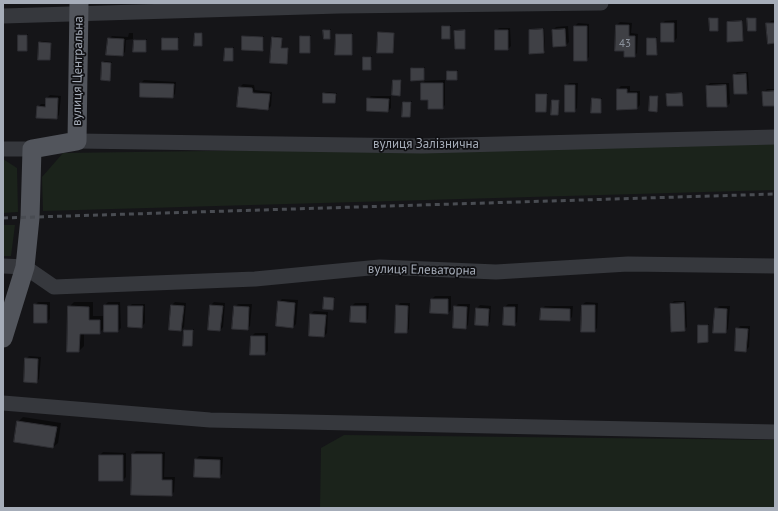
<!DOCTYPE html>
<html>
<head>
<meta charset="utf-8">
<style>
	body { margin:0 }
	#map { position:relative; width:778px; height:511px; overflow:hidden; background:#151518; font-family:"PT Sans",sans-serif }
	canvas { display:block }
	.frame { position:absolute; inset:0; border:4px solid #a6adb9; pointer-events:none }
</style>
</head>
<body>
<div id="map">
<canvas width="778" height="511"></canvas>
<div class="frame"></div>
</div>
<script>
const context = document.querySelector('canvas').getContext('2d');
context.lineJoin = 'round';
function fill(path, color) { context.fillStyle = color; context.fill(path, 'evenodd'); }
function trace(path, color, width, dash) { context.strokeStyle = color; context.lineWidth = width; context.lineCap = dash ? 'butt' : 'round'; context.setLineDash(dash || []); context.stroke(path); }
function write(font, color, halo, rows, align = 'center') {
  context.font = font + ' "PT Sans",sans-serif'; context.lineWidth = 3.5; context.setLineDash([]); context.textBaseline = 'middle'; context.strokeStyle = halo; context.fillStyle = color; for (const [text, x, y, turn = 0] of rows) {
    context.save(); context.translate(x, y); context.rotate((+turn || 0) * Math.PI / 180); context.textAlign = isNaN(turn) ? turn : align; if (halo) context.strokeText(text, 0, 0); context.fillText(text, 0, 0); context.restore();
  }
}
fill(new Path2D(`
	M775,143V190L43,211L42,177L63,153Z
	M3,159L17,168L18,212L3,213Z
	M3,225H15L11,256H3Z
	M344,435L775,440V508H320L321,448Z`), '#1b231b');
fill(new Path2D(`
	M712,17H718L717,30L710,18Z
	M750,17H756L755,30L748,18Z
	M677,20V38L674,41L662,24L665,21Z
	M743,20V39L742,40L728,22Z
	M775,20V42L768,24L771,21Z
	M620,22L632,23L631,33L638,34L637,53L634,56L625,50L617,25Z
	M578,23L589,24V57L586,60L575,26Z
	M444,25H451L450,38L443,26Z
	M568,26L569,42L566,45L553,30L556,27Z
	M499,28H510L511,46L508,49L496,31Z
	M544,28L545,51L530,53V30Z
	M326,29H331L330,38L324,31Z
	M456,30H465V48L455,31Z
	M197,32L203,33L201,45L196,34Z
	M380,32H394L393,52L379,33Z
	M129,33H133V39L126,40L125,52L122,55L109,39L112,36L128,37Z
	M338,33H353L351,54L337,34Z
	M20,34H28L26,50L19,35Z
	M302,35H311L309,52L301,37Z
	M244,36H264V49L262,50L243,37Z
	M274,36L282,37V47L288,48L286,63L273,37Z
	M164,37H179V48L178,49L163,39Z
	M649,37H657L656,54L648,39Z
	M136,39H147L146,51L135,40Z
	M41,41L51,42L49,59L40,43Z
	M227,47H234L232,60L226,48Z
	M365,56H372L371,69L364,57Z
	M104,61L112,62L109,80L103,63Z
	M413,67H425L423,79L412,69Z
	M449,70H458L456,79H448Z
	M737,72H748L749,90L746,93L734,75Z
	M395,79L402,80L400,95L394,80Z
	M144,80L176,82L175,94L172,97L141,83Z
	M445,80V105L442,108L429,99L422,84L425,81Z
	M569,83H578L577,108L574,111L566,86Z
	M710,83H729L730,103L727,106L707,86Z
	M243,84L254,85L255,90L272,92L271,106L268,109L240,87Z
	M621,86H630V91H640V105L637,108L618,89Z
	M767,89H775V105L764,92Z
	M325,92L337,93L336,101L335,102L324,94Z
	M683,92L682,105L667,94L669,93Z
	M539,93H548L546,111L537,94Z
	M50,95L61,96L59,115L56,118L38,107L41,104H46L47,98Z
	M652,95L659,96L657,111L651,97Z
	M371,96H391V108L388,111L368,99Z
	M594,98H602L600,112L593,99Z
	M554,99H559L558,114H552Z
	M405,101H412L410,116H403Z
	M435,296H451V310L448,313L432,299Z
	M326,297H335L332,309L325,298Z
	M282,299L298,300L296,324L293,327L279,302Z
	M674,301H686L687,327L684,330L671,304Z
	M38,302H50V319L46,322L35,305Z
	M74,302H93V316H105V305L108,302H120L121,328L118,331L105,327L99,333H84V346L79,351L69,307Z
	M175,302L186,303L184,327L181,330L170,329L172,305Z
	M214,302L225,303L223,327L220,330L211,305Z
	M586,302L598,303L597,328L594,331L582,305Z
	M355,303H369L368,319L365,322L352,306Z
	M400,303H410L409,329L406,332L397,306Z
	M132,304H145V323L142,326H129V307Z
	M238,304H252L250,326L247,329L235,307Z
	M458,304H470L468,325L465,328L455,307Z
	M508,304H518L517,322L514,325L504,324L505,307Z
	M480,305L491,306L490,322L487,325L477,308Z
	M545,306H573L572,317L569,320L542,309Z
	M719,306H730L728,329L725,332L716,309Z
	M314,311L328,312L327,333L324,336L310,335L311,314Z
	M700,324H709L708,341L699,325Z
	M740,326H750L749,347L746,350L737,329Z
	M186,329H194L192,345L185,330Z
	M255,333H268V351L265,354L252,336Z
	M29,356L41,357L39,379L36,382L26,359Z
	M23,417L61,423L58,443L53,447L15,442L18,422Z
	M136,451L165,452L164,477H175L174,492L171,495L133,454Z
	M103,452L126,453V477L123,480L100,455Z
	M199,456L223,457L222,474L219,477L196,459Z`), '#0007');
const building = new Path2D(`
	M709,18H718V31H710Z
	M747,18H756V31H748Z
	M742,21L743,41L727,42V22Z
	M661,23H674V42H661Z
	M766,23H775V43L768,44Z
	M616,25H629V36H635V57H624V51H615Z
	M442,26H450V39H442Z
	M574,26H587V61H574Z
	M543,29L544,53L529,54V30Z
	M565,29L566,46L553,47L552,30Z
	M323,30H330V39H324Z
	M465,30V49H455L454,31Z
	M495,30H508V50H495Z
	M378,32L394,33L393,53H377Z
	M195,33H202V46H194Z
	M336,34H352V55H335Z
	M18,35H27V51H18Z
	M242,36L263,37V51L242,50Z
	M300,36H310V53H300Z
	M272,37L282,38L281,48H288L287,64L270,63Z
	M108,38L124,39L123,56L106,55Z
	M162,38H178V50H162Z
	M647,38H656L657,55H647Z
	M134,40H146V52H133Z
	M39,42L51,43L50,60H38Z
	M225,48H233V61H224Z
	M363,57H371V70H363Z
	M102,62L111,63L110,81L101,80Z
	M411,68H424V80L411,81Z
	M447,71H457V80H447Z
	M746,74L747,94H734L733,75Z
	M393,80H401L400,96L392,95Z
	M140,83L174,84L173,98L140,97Z
	M421,83H443V109H428V100H421Z
	M565,85H575V112H565Z
	M726,85L727,107H707L706,86Z
	M239,87L252,88L253,93L270,94L268,110L237,107Z
	M617,89H627V93H637V109L617,110Z
	M775,91V106H763L762,92Z
	M323,93L336,94L335,103H323Z
	M682,93L683,106H667L666,94Z
	M536,94H547L546,112H536Z
	M650,96H658L657,112L649,111Z
	M46,98H58L57,119L36,118L37,106L45,107Z
	M367,98L389,99L388,112L367,111Z
	M592,98L601,99V113H591Z
	M552,100H559L558,115H551Z
	M403,102H411L410,117H402Z
	M324,297L334,298L333,310L323,309Z
	M431,299H448V314L430,313Z
	M278,301L295,303L293,328L276,326Z
	M684,303L685,331L671,332L670,304Z
	M34,304L47,305V323H34Z
	M104,305H118V332H104Z
	M171,305L184,306L181,331L169,330Z
	M210,305L223,306L220,331L208,330Z
	M396,305L408,306L407,333H395Z
	M582,305H595V332H581Z
	M68,306L89,307V320H100V334H80L79,352H67Z
	M128,306H143L142,328L128,327Z
	M234,306L249,307L248,330L232,329Z
	M351,306H366V323L350,322Z
	M454,306L467,307L466,329L453,328Z
	M504,307H515V326L503,325Z
	M476,308L489,309L488,326L475,325Z
	M541,308L570,309V321L540,320Z
	M715,308L727,309L726,333H713Z
	M310,314L326,315L324,337L309,336Z
	M698,325H708V342L698,343Z
	M736,328L748,329L746,352L735,351Z
	M184,330H193L192,346H183Z
	M251,336H265V355H250Z
	M25,358L38,359L37,383L24,382Z
	M17,421L57,427L53,448L14,442Z
	M132,454H162V480H172V496L131,495Z
	M99,455H123V481H99Z
	M195,459L220,460V478L194,477Z`);
fill(building, '#3f4045');
trace(building, '#2f2f34', 1);
trace(new Path2D(`
	M3,16L339,6L601,3
	M77,141L422,146L775,137
	M3,149H32
	M3,266L25,267L54,287L255,279L380,267L496,272L628,264L775,266
	M3,403L210,420L775,432`), '#36383d', 15);
trace(new Path2D(`
	M3,338L25,267L30,218L32,149L77,141L79,3`), '#52555c', 19);
trace(new Path2D(`
	M3,218L775,194`), '#494c52', 3, [5, 4]);
write('11px', '#8c929c', null, [
	["43",625,44]
]);
write('13px', '#a6adb9', '#101013', [
	["вулиця Центральна",78,71,-89],
	["вулиця Залізнична",426,144],
	["вулиця Елеваторна",422,270,1]
]);
</script>
</body>
</html>
